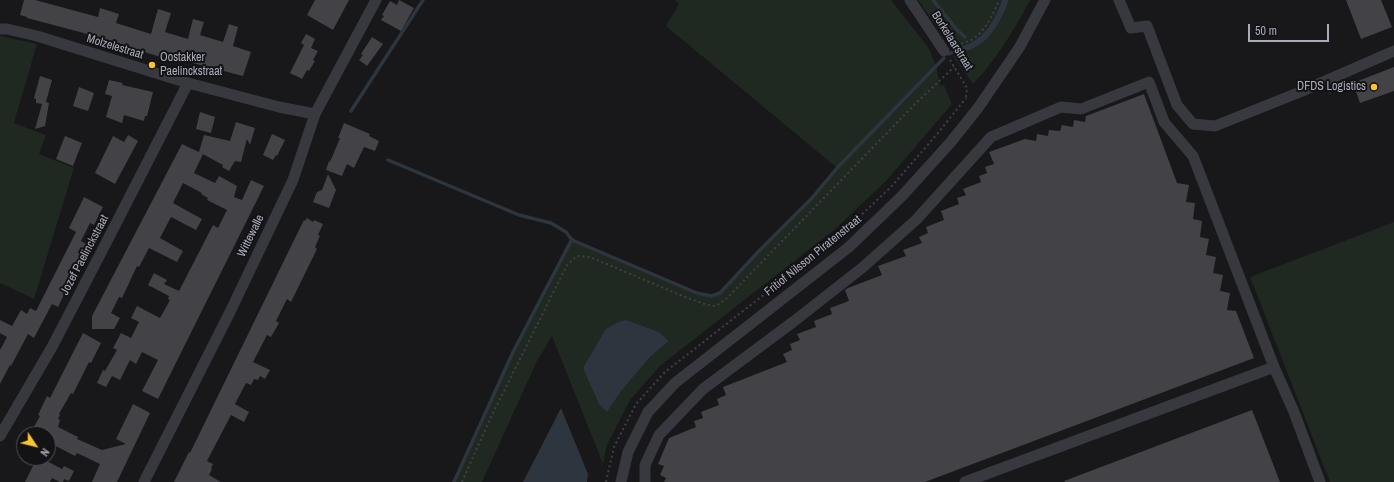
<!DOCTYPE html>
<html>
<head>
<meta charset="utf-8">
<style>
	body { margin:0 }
	#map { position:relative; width:1394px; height:482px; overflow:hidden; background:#18171a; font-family:"Archivo Narrow",sans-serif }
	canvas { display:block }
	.north { position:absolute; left:16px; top:426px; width:40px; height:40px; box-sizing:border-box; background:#131215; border:1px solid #4f5057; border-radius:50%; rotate:125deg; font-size:11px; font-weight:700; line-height:16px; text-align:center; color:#a9adba }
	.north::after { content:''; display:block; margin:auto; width:14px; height:18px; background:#fac32f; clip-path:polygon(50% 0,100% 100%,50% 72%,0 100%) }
	.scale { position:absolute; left:1248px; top:24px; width:81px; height:18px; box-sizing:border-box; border:2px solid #a9adba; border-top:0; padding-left:5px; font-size:12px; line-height:14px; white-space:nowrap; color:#a9adba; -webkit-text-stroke:3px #131215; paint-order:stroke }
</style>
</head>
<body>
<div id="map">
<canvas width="1394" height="482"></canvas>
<div class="north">N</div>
<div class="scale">50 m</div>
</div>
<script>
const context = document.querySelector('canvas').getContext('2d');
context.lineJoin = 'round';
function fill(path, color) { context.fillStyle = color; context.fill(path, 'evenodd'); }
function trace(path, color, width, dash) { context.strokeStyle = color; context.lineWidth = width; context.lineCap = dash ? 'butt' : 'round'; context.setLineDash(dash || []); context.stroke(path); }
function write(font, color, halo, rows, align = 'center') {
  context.font = font + ' "Archivo Narrow",sans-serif'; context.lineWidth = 4; context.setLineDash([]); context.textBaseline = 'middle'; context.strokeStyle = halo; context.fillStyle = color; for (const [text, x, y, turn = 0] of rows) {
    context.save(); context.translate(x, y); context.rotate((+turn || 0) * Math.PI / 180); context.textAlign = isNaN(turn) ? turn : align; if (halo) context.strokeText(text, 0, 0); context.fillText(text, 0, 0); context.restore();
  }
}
fill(new Path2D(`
	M675,0H891L928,47L936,65L940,86L944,85L952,104L886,181L834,230L660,366L630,400L607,445L603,464L552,336L536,363L482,482H454L513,352L572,239L697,293L711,296L720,292L758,252L812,198L837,168L666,26L679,4ZM669,341L650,357L622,390L607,412L583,368Z
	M918,0H1002C996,17 987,35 970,43C964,46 958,47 952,49Z
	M1009,0H1030C1016,27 995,62 973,84L953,56C959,52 967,51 974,48C993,38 1002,19 1009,0Z
	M0,36L37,44L14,123L46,135L39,154L74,168L34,299L0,283Z
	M1394,222V482H1330L1250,277Z`), '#1f2821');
fill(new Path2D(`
	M1002,0H1009C1002,19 993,38 974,48C968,51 961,52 955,54L952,49C958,47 964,46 970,43C987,35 996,17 1002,0Z
	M626,320L659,332L669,341L650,357L622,390L607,412L599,404L583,368L606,329L618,322Z
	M561,408L588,474L587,482H523Z`), '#2d353e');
trace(new Path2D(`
	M933,0L957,30L965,37
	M949,54L957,50
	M351,111L423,0
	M388,160L519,215L551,223L566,232L572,240L697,293L711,296L720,293L758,252L812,198L837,168L944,58
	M454,482L513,352L572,239`), '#2d353e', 3.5);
fill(new Path2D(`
	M24,0H35L98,17L100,8L119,14L116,23L151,34L158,9L171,13L165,32L188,39L193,19L204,22L200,35L223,42L229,24L238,27L233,46L251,52L243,76L181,60L180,63L80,32L27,18V17L20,15Z
	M315,0H349L333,30L307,15Z
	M399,0L414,8L401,31L381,20L384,16L382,15L390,1L397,5Z
	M1346,0H1381L1392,27L1361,39Z
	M306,34L315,39L311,48L318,51L313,60L315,61L309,71L307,70L302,79L290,73L304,45L301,43Z
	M372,37L383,44L367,66L359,60L363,55L361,54Z
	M1394,67V91L1360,103L1353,83Z
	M40,76L52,80L46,102L49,103L45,126L35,129L42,104L36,103V99L34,98Z
	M109,80L123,83L122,85L153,92L147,116H145L144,121L124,115L122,123L106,117L112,96L105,94Z
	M79,87L94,93L88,111L73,106Z
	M1144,94L1177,183L1189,185L1186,202L1195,203L1193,219L1202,221L1200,237L1209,239L1206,255L1216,257L1213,273L1223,275L1220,291L1230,293L1227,310L1236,311L1254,358L925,482H664L666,478L660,475L664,466L658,464L669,438L696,427L694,421L703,418L701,412L719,405L717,399L726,395L723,387L787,362L783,354L792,350L790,344L800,340L797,334L816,327L814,321L832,314L830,308L849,301L845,290L848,288L882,275L878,266L906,256L903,250L922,243L919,237L928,233L926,227L944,220L941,211L959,204L957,198L966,195L963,189L981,182L979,176L987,173L985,167L994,164L989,152L1025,139L1036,141L1037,134L1048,136L1049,130L1060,131L1062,125L1073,127L1074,120L1085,122L1086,116Z
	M200,112L215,117L211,133L196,129Z
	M236,122L255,128L250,145L247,139L241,162L235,161L229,171L222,167L223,165L199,152L204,135L230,141Z
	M344,123L370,134L369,136L379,141L375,151L364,147L354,168L347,164L342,176L326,170L329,161L330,162L340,138H338Z
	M272,134L285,140L277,156L276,155L273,160L263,155Z
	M128,135L138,141L115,184L95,173L113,136L124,142Z
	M65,136L82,143L73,166L56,159Z
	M182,144L203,154L194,173L215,183L219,176L237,186L234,197L242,200L251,180L264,186L158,399L142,391L158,360L142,352L136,364L130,360L120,380L112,376L106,387L97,383L103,370L105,371L117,350L113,348L121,333L131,338L139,322L131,318L137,306L160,318L170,300L168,299L169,296L148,285L154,273L167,280L164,284L179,291L213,225L218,228L227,210L207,200L208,198L201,194L202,193L183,183L173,203L202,219L196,230L171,217L160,238L183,251L177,262L149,248L139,267L137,266L122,298L119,297L111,313L120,318L114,329H92V316Z
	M328,174L336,190L329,208L313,202L317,192L322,190Z
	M84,197L103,207L94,225L90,223L81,241L88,245L58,307L52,304L34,338L28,334L11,366L10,365L0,384V350L7,337L0,333V320L12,326L21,310L27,314L30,308L36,311L76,232L69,228Z
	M307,218L313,222L314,220L323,224L318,235L320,236L315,247L317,249L291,302L287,299L276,321L279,323L271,337L267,335L253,362L270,370L265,379L260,376L258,380L254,379L251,385L246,383L235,404L249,412L244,422L231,415L207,461L213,464L211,468L212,469L209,475L221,482H174L189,452L190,453L298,232L304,220L305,221Z
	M83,333L101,343L91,363L89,362L73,394L71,393L59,414L60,415L58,419L60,420L58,427L78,437L77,439L102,450L126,444L116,439L133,404L150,413L117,482H92L100,464L77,453L75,456L48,442V434H30L40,416L38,415L47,396L50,398Z
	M1252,410L1280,482H1065L1064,481Z
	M37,458H41L62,469L64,466L74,471L69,481L64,479L63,482H60L52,478L50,482H25Z`), '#424247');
trace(new Path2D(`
	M952,47C959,44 966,43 973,39C986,30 993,14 999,0
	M950,60L967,88L966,98
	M462,482L491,417L567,265L577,256L590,257L685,297L707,305L716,306L727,298L914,105L954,67
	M606,482L614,447L636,404L665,372L839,236L892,186L938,133L966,98`), '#3e4046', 2, [2, 3]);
trace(new Path2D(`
	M910,0L944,51
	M1119,0L1131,28L1147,26L1177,105L1193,124L1215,126L1300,92L1394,51
	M0,29H7L37,36L188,83L279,107L315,114
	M0,436L52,347L105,245L188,83
	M144,482L230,312L293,180L315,114L376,0
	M621,482L628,452L648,412L675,383L849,247L902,196L950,143L978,108L1019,48L1045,0
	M645,482V465L659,435L703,389L793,322L862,268L916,220L991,137L1061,107L1081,109L1149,82L1164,122L1193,156L1274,367L1294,412L1320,482
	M965,482L1274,367`), '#38393f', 11);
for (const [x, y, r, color] of [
	[152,65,4,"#fac32f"],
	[1374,87,4,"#fac32f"]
]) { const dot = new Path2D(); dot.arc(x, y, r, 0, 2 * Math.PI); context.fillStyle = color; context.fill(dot); trace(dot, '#131215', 1.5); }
write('12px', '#a9adba', '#131215', [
	["Borkelaarstraat",952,41,58],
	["Molzelestraat",115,47,17],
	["Wittewalle",251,236,-64],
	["Jozef Paelinckstraat",85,255,-62],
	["Fritiof Nilsson Piratenstraat",813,256,-39]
]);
write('12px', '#a9adba', '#131215', [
	["Oostakker",160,58],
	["Paelinckstraat",160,72],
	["DFDS Logistics",1366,87,"right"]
], 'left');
</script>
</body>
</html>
